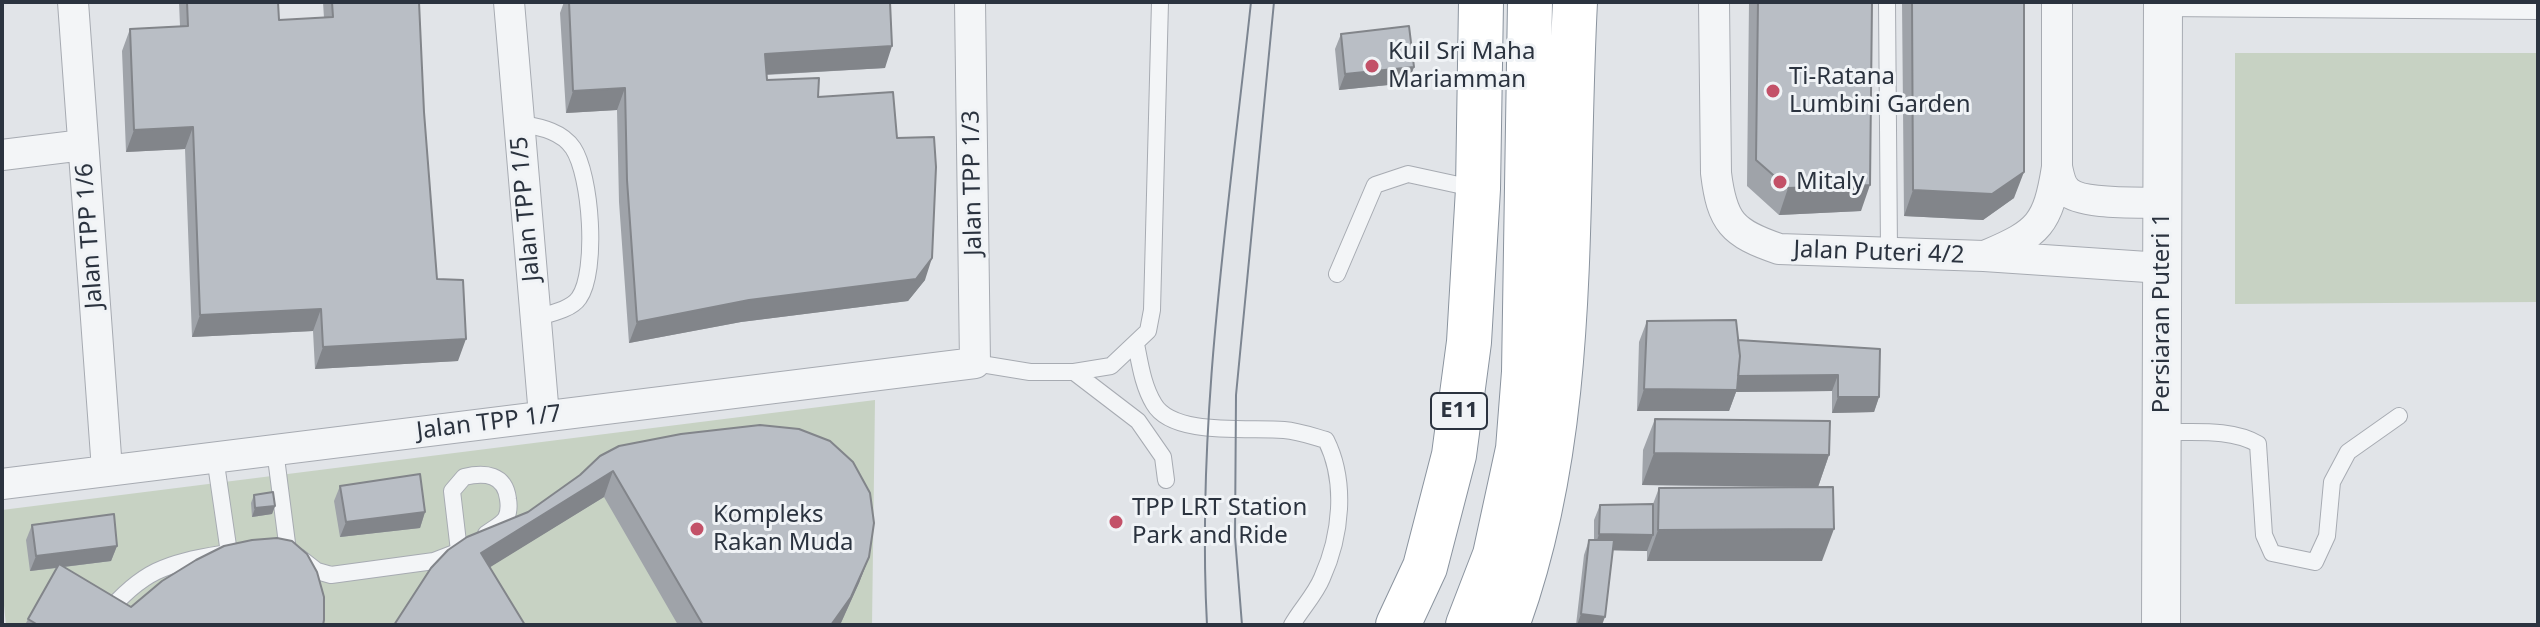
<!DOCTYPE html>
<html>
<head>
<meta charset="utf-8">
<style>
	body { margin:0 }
	#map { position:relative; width:2540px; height:627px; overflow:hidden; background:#e1e4e8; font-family:"Noto Sans",sans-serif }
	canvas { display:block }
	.frame { position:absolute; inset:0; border:4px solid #2b333f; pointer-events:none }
</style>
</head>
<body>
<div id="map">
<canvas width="2540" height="627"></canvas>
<div class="frame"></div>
</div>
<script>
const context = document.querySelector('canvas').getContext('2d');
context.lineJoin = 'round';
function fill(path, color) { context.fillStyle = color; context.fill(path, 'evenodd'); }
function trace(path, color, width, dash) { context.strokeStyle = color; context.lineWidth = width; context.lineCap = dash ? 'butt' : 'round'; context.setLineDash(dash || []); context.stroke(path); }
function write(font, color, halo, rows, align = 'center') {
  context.font = font + ' "Noto Sans",sans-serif'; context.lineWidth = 6; context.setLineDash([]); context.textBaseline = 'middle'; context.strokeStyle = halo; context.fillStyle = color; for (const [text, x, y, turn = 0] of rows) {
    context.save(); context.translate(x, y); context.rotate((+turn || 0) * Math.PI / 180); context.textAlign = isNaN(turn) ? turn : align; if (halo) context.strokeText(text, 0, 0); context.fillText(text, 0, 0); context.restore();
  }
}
fill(new Path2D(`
	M2235,53H2538V304L2536,302L2235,304Z
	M875,400L872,625H6L2,586V510Z`), '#c7d2c3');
const service = new Path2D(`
	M1887,2L1889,252
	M2163,8L2538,11
	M519,123C538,127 561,130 573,148C591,175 598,271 579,298C571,310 548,314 535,318
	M1337,274L1375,185L1408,174L1477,189
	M1136,344C1140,364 1143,386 1154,404C1173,437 1251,427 1284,430C1298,431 1312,436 1326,440C1347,482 1341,536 1322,578C1315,595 1301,609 1292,625
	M975,363L1030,372H1074L1111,366L1148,331L1152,310L1160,2
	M1074,372L1138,421L1163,457L1166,480
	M2162,432C2193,433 2230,428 2258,444L2264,535L2272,553L2315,562L2327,536L2332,482L2348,452L2399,416
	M275,450L288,551
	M215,457L229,553
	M459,551L452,491L464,477C485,472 505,474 508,499C509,505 509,512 506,518C502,525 492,529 486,534
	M299,557L317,571L331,575L434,561L460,551
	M105,615C142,571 166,563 222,554`);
const minor = new Path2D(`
	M73,2L107,470
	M509,2L544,416
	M1714,2L1716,173C1722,222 1732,233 1779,249L1984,256L2162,268
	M2057,2V167C2059,175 2060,185 2067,191C2081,205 2141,202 2163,203
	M2,155L83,145
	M1987,255C2039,233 2048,224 2057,167
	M2,484L975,363L970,2`);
const tertiary = new Path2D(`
	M2161,625L2163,2`);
const motorway = new Path2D(`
	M1398,625L1425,567L1454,455L1469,342L1478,189L1481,2
	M1468,625L1495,555L1518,449L1524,372L1530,2
	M1507,625C1580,426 1564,210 1575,2`);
trace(service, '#a7abb2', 18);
trace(minor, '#a7abb2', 32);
trace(tertiary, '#a7abb2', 40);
trace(motorway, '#8a939e', 46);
trace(service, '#f3f5f7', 16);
trace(minor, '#f3f5f7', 30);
trace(tertiary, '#f3f5f7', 38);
trace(motorway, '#fff', 44);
trace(new Path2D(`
	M1207,625C1196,418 1229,208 1251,2
	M1242,625L1235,537L1236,395L1274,2`), '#7c8591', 2);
fill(new Path2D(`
	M179,2H278L279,20L324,18L323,2H419L424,112L437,279L458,361L315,369L313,331L192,337L185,149L126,152L122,51L130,29L180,26Z
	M564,2H890L885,68L766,75L767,80L818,97L897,138L925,280L908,301L741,322L629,343L619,202L617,110L566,113L560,13Z
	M1749,2H1872L1861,211L1779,215L1747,186Z
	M1902,2H2024L2014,198L1983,220L1904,216Z
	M1341,34L1414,67L1408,83L1339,90L1335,49Z
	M1647,321L1738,340L1880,349L1879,397L1874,412L1832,413V391L1736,392L1729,411H1637L1639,342Z
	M1655,419L1829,455L1818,487L1642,485L1643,450Z
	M681,434L869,557L859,583L840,625H678L604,497L394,625L528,512Z
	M340,486L425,512L420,528L340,537L334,501Z
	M1659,488L1822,561H1647V551L1613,550L1602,625H1576L1584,555L1589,540H1594V520L1600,505L1653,504Z
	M254,495L275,506L272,514L252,517L251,503Z
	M32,525L117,546L111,561L64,567L131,607L323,625H25L28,619L57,568L30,571L26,540Z`), '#9fa3a9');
fill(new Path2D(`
	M892,46L885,68L757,75L765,54Z
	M1414,67L1408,83L1339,90L1345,74Z
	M625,88L617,110L566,113L573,91Z
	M193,127L185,149L126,152L134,130Z
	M2024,172L2014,198L1983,220L1904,216L1913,190Z
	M1870,185L1861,211L1779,215L1788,188Z
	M932,258L925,280L908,301L741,322L629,343L637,322Z
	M321,309L313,331L192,337L200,315Z
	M466,339L458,361L315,369L323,347Z
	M1838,375L1832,391L1736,392L1729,411H1637L1644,389L1736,376Z
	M1838,397H1879L1874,412L1832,413Z
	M1654,453L1829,455L1818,487L1642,485Z
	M613,471L604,497L471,579L481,553Z
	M275,506L272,514L252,517L255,508Z
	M425,512L420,528L340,537L346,522Z
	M1834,529L1822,561H1647L1658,530Z
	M1599,534L1653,535L1647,551L1594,550Z
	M117,546L111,561L30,571L36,556Z
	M869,557L859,583L840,625H831Z
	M1581,614L1605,617L1602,625H1577Z`), '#82858a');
const building = new Path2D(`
	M187,2H278L279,20L333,17L332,2H419L424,112L437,279L463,280L466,339L323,347L321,309L200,315L193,127L134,130L130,29L188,26Z
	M569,2H890L892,46L765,54L767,80L819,78L818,97L893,92L897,138L934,137L936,167L932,258L916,279L749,300L637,322L627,180L625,88L573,91Z
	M1758,2H1872L1870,185L1788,188L1756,160Z
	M1912,2H2024V172L1992,194L1913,190Z
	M1409,26L1414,67L1345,74L1341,34Z
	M1736,320L1740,356L1737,390L1644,389L1647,321Z
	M1738,340L1880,349L1879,397H1838V375L1738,376L1740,356Z
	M1655,419L1830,421L1829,455L1654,453Z
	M760,425L799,429L830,441L853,462L870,493L874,523L869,557L851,597L831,625H703L613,471L481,553L525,625H394L431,568L448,550L467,537L528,512L580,475L600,456L619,446L681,434Z
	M420,474L425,512L346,522L340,486Z
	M1833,487L1834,529L1658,530L1659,488Z
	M273,492L275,506L255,508L254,495Z
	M1653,504V535L1599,534L1600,505Z
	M114,514L117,546L36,556L32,525Z
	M277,538L292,541L307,554L317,572L324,597V620L323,625H38L28,619L59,564L131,607L162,581L196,560L224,546L252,540Z
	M1589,540H1614L1605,617L1581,614Z`);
fill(building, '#b9bec5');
trace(building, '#82858a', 2);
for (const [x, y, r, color] of [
	[1372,66,8,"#c35168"],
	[1773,91,8,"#c35168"],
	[1780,182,8,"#c35168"],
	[1116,522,8,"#c35168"],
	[697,529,8,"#c35168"]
]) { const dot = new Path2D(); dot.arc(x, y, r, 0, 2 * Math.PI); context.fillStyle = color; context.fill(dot); trace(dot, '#f0f3f6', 3); }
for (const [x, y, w] of [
	[1459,411,56]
]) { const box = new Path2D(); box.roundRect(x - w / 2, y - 18, w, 36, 6); context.fillStyle = '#f0f3f6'; context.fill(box); trace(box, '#2b333f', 2); }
write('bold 22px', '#2b333f', null, [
	["E11",1459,411]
]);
write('24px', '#2b333f', '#f0f3f6', [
	["Kuil Sri Maha",1388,52],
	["Mariamman",1388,80],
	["Ti-Ratana",1789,77],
	["Lumbini Garden",1789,105],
	["Mitaly",1796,182],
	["TPP LRT Station",1132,508],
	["Park and Ride",1132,536],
	["Kompleks",713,515],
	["Rakan Muda",713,543]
], 'left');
write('24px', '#2b333f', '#f0f3f6', [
	["Jalan TPP 1/3",973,183,-91],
	["Jalan TPP 1/5",526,209,-95],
	["Jalan TPP 1/6",90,236,-94],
	["Jalan Puteri 4/2",1879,253,2],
	["Persiaran Puteri 1",2162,313,-90],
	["Jalan TPP 1/7",489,423,-7]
]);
</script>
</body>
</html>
